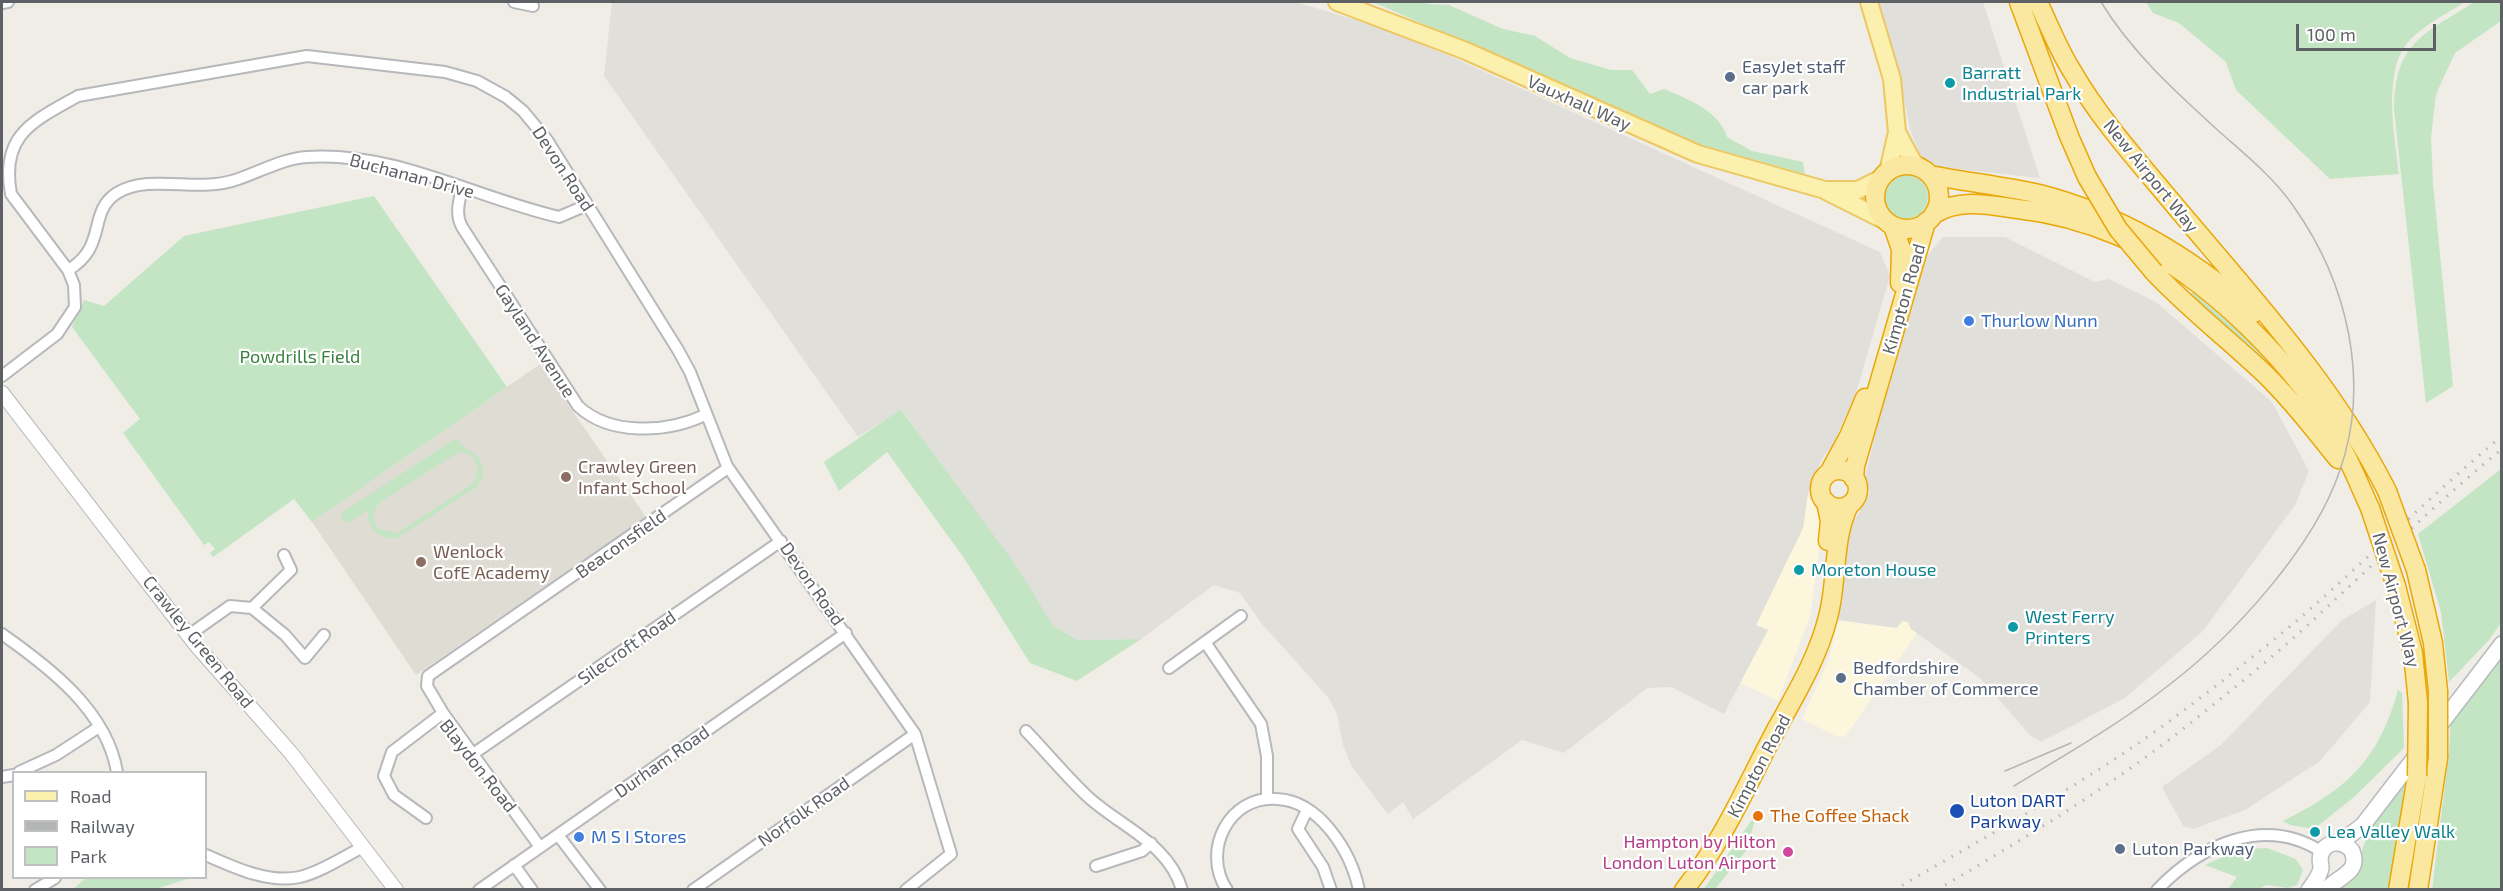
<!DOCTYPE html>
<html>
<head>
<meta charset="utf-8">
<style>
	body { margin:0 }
	#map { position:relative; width:2503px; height:891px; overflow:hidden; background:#efede5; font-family:"Exo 2",sans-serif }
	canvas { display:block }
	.frame { position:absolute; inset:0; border:3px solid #5d6165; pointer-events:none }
	.legend { position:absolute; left:12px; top:771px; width:195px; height:108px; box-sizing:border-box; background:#fff; border:2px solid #bec0c1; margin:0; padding:8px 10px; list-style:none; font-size:18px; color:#5d6165 }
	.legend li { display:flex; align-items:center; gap:12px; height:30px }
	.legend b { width:30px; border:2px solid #bec0c1 }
	.scale { position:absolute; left:2296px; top:24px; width:140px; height:27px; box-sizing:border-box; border:3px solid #5d6165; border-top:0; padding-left:8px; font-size:18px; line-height:21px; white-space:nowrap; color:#5d6165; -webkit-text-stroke:4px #fff; paint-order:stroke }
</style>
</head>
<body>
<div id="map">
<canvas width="2503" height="891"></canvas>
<div class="frame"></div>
<ul class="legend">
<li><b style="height:8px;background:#fcf0ae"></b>Road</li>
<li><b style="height:8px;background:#b4b5b5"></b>Railway</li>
<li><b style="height:16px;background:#c3e5c4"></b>Park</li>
</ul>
<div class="scale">100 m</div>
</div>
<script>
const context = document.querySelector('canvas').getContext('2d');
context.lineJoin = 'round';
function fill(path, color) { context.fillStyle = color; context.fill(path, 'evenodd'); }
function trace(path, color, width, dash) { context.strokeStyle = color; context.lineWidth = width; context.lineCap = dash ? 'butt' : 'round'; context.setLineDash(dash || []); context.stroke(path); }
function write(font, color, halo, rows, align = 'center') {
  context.font = font + ' "Exo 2",sans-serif'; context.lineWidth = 4.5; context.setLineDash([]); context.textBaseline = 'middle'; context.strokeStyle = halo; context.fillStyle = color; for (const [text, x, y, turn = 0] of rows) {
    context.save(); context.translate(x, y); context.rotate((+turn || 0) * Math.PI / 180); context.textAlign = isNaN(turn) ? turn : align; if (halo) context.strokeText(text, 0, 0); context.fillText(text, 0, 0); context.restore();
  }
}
fill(new Path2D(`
	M1808,495L1823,523L1810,617L1778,701L1740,683L1767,631L1756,625Z
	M1838,620L1896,628L1902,620L1908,622L1917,633L1845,737L1836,736L1802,719L1829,659Z`), '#fcf6dd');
fill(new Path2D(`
	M612,2H1296L1382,28L1452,57L1880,252L1890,276L1856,393L1832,446L1822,459L1808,493L1803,528L1756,625L1768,630L1724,714L1671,687L1647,688L1564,753L1522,740L1413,819L1403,802L1388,814L1352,767L1343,745L1337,714L1328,697L1262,624L1240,593L1214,585L1141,639L1078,640L1053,626L902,409L858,437L604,76Z
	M1876,2H1983L2040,178L1938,167L1920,155L1910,129L1899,75Z
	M1943,237H2005L2095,282L2109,279L2156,302L2272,402L2309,471L2295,505L2203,631L2125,698L2041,742L2031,736L1980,678L1911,629L1908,622L1902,621L1897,628L1838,620L1849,523L1857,516L1870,492L1865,478L1881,410L1925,258Z
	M2376,600L2370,702L2320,761L2245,810L2193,829L2183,826L2162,787L2222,744L2342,620Z`), '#e1dfda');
fill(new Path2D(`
	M540,364L646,517L416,675L312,522Z`), '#dfdcd4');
fill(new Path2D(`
	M1373,2H1425L1428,4L1449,5L1503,29L1535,36L1570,58L1611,70H1632L1650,94L1664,89C1687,99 1719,110 1727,137L1752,151L1803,162L1805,174L1707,147L1681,137Z
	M2146,2H2465C2448,13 2426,24 2411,39C2381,67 2395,138 2399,174L2330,179L2236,90L2226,62L2179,23L2153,13Z
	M2474,2H2501V21L2455,53L2436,94L2431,138L2433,183L2453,386L2426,403L2394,109C2395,42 2423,35 2474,2Z
	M1884 197a22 22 0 1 1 44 0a22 22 0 1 1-44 0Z
	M374,196L507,387L312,522L294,499L213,557L210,553L215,549L209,542L204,545L123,433L140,419L72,327L84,300L104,306L184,236Z
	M2193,292L2240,332L2287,383L2284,386L2190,296Z
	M901,409L1017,567L1053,626L1078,640L1141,639L1077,681L1030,663L964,558L887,452L839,491L824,462Z
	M456,438C466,454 486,452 483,477L475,488L397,538C378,540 367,528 368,510L346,524L340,514ZM459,452C478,453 483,471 472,484L397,533L379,529C372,520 372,512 379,503Z
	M2501,469V623L2489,640L2449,682L2441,612L2418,534Z
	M2501,651V889L2432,890L2449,752L2451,719Z
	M2398,690L2402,693L2404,748L2354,797L2314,829L2290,825L2283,821C2346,790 2379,760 2398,690Z
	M2405,781L2399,838L2388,889L2336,890L2355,876L2367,834Z
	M1755,820L1746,851L1715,889H1704L1751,821Z
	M2267,848L2296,859L2303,870L2297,885L2288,888L2267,885L2258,889H2228L2237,877L2205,865L2240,849Z
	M86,878H190L156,889H73Z`), '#c3e5c4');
const minor = new Path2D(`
	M514,2L533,6
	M2,3L8,2
	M462,188C459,202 455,214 462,227L578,406C610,436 667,433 705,415
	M68,270C108,247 87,212 117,193C145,176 185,188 216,184C247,181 275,159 307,157C394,151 476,198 559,217L587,205
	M2,376L57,334L75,307L74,285L68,270L11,194C0,134 34,121 78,96L307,56L445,72L477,81L506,97L523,111L547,140L678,350L690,372L727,466L915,734L951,854L906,890
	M252,608L285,635L305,658L324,635
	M2,634C49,667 107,711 117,772
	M189,635L230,606L252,608L291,570L284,555
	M1205,642L1261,724L1267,756V799
	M1169,668L1241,616
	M443,713L427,686L428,676L728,468
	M1026,731C1047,753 1066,776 1087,796C1119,826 1169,843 1182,890
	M473,754L781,541
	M19,772L56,755L99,727
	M2,777L14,775
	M1307,810L1298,829L1323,867L1331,890
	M426,818L394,795L384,776L392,752L443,713L540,847
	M558,835L600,890
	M206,855C233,867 269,884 300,877C321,872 343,857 363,847
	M514,865L532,890
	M1096,866L1142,851L1151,843
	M35,890L55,878
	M479,890L846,633
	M693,890L915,734
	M1227,890C1201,851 1229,795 1277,799C1320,801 1351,852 1359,890
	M2157,890C2199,846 2264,814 2322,852`);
const tertiary = new Path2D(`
	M2,393L196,645L291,753L396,890`);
const secondary = new Path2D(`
	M2340,843L2363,825L2502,644
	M2309,890C2313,884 2320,876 2321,868C2321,863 2319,859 2321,854C2327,839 2344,841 2352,851C2361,873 2338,876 2326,890`);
const primary = new Path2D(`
	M1337,2L1466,51L1698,154L1825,190H1858L1880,179
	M1869,2L1892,79L1897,132L1888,172
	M1897,132L1913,162L1921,168
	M1826,191L1884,220`);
const trunk = new Path2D(`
	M2019,2L2069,136L2087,177
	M2038,2C2049,25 2058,49 2072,71C2099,118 2136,159 2171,201C2248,293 2332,382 2387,491
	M1875 197a32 32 0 1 1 64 0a32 32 0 1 1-64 0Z
	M1930,175C1966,182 2003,186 2039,194C2121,215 2191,257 2254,313
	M1934,214C1960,198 1989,205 2018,209C2053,213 2086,222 2119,236C2202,270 2303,370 2343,450C2353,468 2361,489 2370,508
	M1893,226L1901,249L1900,283
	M2154,272C2189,309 2229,340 2266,375C2292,401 2315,430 2338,459
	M1820 489a19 19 0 1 1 38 0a19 19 0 1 1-38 0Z
	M1829,473L1849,436L1865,398
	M1854,479L1855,466L1926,222
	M1826,502L1830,521L1828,541
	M2416,570L2433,643L2438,691
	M2396,586L2413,653L2418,703
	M1684,890C1724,840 1747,784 1777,728C1797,692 1818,657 1828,617C1838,580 1832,540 1849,505
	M2398,890L2417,776
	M2418,890L2438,758`);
trace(minor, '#b6b8bc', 14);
trace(tertiary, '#b6b8bc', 16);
trace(secondary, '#b7babe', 18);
trace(primary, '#ecc762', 20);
trace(trunk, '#eaa70a', 21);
trace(minor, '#fff', 10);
trace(tertiary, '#fff', 14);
trace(secondary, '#fff', 15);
trace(primary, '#fcf0ae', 16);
trace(trunk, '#fae8a0', 18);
trace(new Path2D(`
	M2005,771L2071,743
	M2014,786C2067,754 2121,723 2169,685C2233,636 2314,548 2340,470C2371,381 2347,282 2294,207C2275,179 2247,156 2222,134C2178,94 2132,53 2101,2`), '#b4b5b5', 1.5);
trace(new Path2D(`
	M1894,890C1990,834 2090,781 2179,714C2220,683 2261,651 2300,618C2368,559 2432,494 2502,436
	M1937,890C2023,839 2109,788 2188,725C2229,692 2271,659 2310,623C2373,565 2435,504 2502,449`), '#b4b5b5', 3, [1.5, 8]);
const trunkBridge = new Path2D(`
	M2087,177L2118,229L2154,272
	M2387,491L2416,570
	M2370,508L2396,586
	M2438,691V758
	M2417,776L2418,703`);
trace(trunkBridge, '#eaa70a', 21, []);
trace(trunkBridge, '#fae8a0', 18);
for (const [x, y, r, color] of [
	[1730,77,6,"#5c6f8a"],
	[1950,83,6,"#0f9aa8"],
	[1969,321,6,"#3f7fe0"],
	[566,477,6,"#8d6e63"],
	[421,562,6,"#8d6e63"],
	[1799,570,6,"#0f9aa8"],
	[2013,627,6,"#0f9aa8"],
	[1841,678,6,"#5c6f8a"],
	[1957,811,8,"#1a4fb4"],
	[1758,816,6,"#e8710a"],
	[2315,832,6,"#0f9aa8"],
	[579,837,6,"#3f7fe0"],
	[2120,849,6,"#5c6f8a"],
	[1788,852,6,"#d1479c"]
]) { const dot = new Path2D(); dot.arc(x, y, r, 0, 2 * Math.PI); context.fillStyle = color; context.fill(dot); trace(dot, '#fff', 2); }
write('18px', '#4e5e75', '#fff', [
	["EasyJet staff",1742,67],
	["car park",1742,88],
	["Bedfordshire",1853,668],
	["Chamber of Commerce",1853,689],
	["Luton Parkway",2132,849]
], 'left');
write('18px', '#0d838f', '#fff', [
	["Barratt",1962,73],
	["Industrial Park",1962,94],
	["Moreton House",1811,570],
	["West Ferry",2025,617],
	["Printers",2025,638],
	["Lea Valley Walk",2327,832]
], 'left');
write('18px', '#5d6165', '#fff', [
	["Vauxhall Way",1579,103,24],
	["Devon Road",563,169,57],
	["Buchanan Drive",412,176,15],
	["New Airport Way",2151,176,51],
	["Kimpton Road",1904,299,-74],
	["Gayland Avenue",535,341,57],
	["Beaconsfield",621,544,-35],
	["Devon Road",812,584,55],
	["New Airport Way",2396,600,75],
	["Crawley Green Road",198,642,51],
	["Silecroft Road",627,648,-35],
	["Durham Road",662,762,-35],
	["Blaydon Road",478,766,52],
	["Kimpton Road",1759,766,-62],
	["Norfolk Road",804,812,-35]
]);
write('18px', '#366cbe', '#fff', [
	["Thurlow Nunn",1981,321],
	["M S I Stores",591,837]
], 'left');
write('18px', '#38813d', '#fff', [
	["Powdrills Field",300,357]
]);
write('18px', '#785e54', '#fff', [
	["Crawley Green",578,467],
	["Infant School",578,488],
	["Wenlock",433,552],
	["CofE Academy",433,573]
], 'left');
write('18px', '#164399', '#fff', [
	["Luton DART",1970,801],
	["Parkway",1970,822]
], 'left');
write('18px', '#c56008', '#fff', [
	["The Coffee Shack",1770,816]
], 'left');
write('18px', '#b23c85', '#fff', [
	["Hampton by Hilton",1776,842],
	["London Luton Airport",1776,863]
], 'right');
</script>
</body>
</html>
